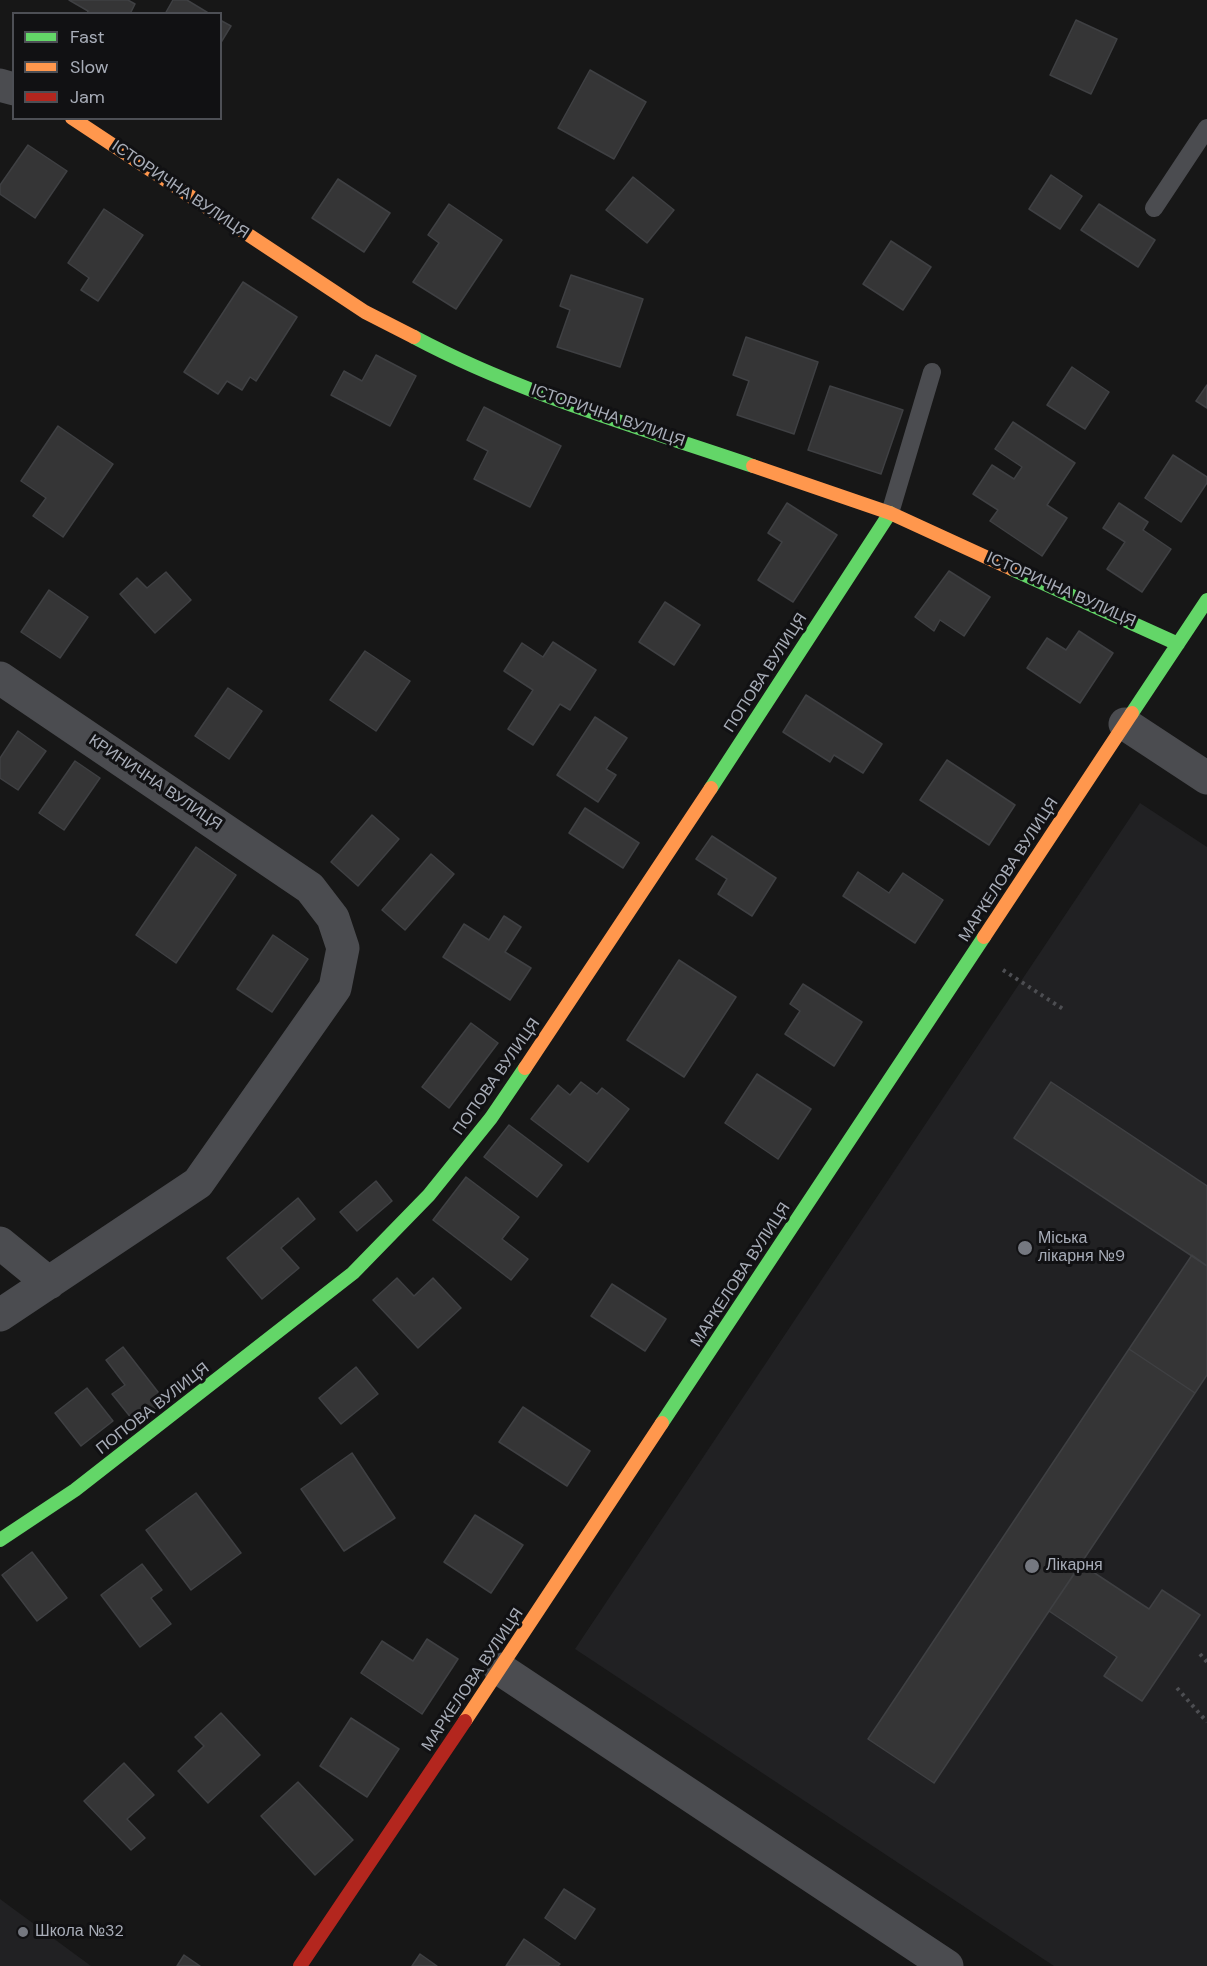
<!DOCTYPE html>
<html>
<head>
<meta charset="utf-8">
<style>
	body { margin:0 }
	#map { position:relative; width:1207px; height:1966px; overflow:hidden; background:#171717; font-family:"DM Sans",sans-serif }
	canvas { display:block }
	.legend { position:absolute; left:12px; top:12px; width:210px; height:108px; box-sizing:border-box; background:#111113; border:2px solid #4d4f55; margin:0; padding:8px 10px; list-style:none; font-size:18px; color:#a8adb8 }
	.legend li { display:flex; align-items:center; gap:12px; height:30px }
	.legend b { width:30px; border:2px solid #4d4f55 }
</style>
</head>
<body>
<div id="map">
<canvas width="1207" height="1966"></canvas>
<ul class="legend">
<li><b style="height:8px;background:#63d668"></b>Fast</li>
<li><b style="height:8px;background:#ff974d"></b>Slow</li>
<li><b style="height:8px;background:#b3261e"></b>Jam</li>
</ul>
</div>
<script>
const context = document.querySelector('canvas').getContext('2d');
context.lineJoin = 'round';
function fill(path, color) { context.fillStyle = color; context.fill(path, 'evenodd'); }
function trace(path, color, width, dash) { context.strokeStyle = color; context.lineWidth = width; context.lineCap = dash ? 'butt' : 'round'; context.setLineDash(dash || []); context.stroke(path); }
function write(font, color, halo, rows, align = 'center') {
  context.font = font + ' "DM Sans",sans-serif'; context.lineWidth = 6; context.setLineDash([]); context.textBaseline = 'middle'; context.strokeStyle = halo; context.fillStyle = color; for (const [text, x, y, turn = 0] of rows) {
    context.save(); context.translate(x, y); context.rotate((+turn || 0) * Math.PI / 180); context.textAlign = isNaN(turn) ? turn : align; if (halo) context.strokeText(text, 0, 0); context.fillText(text, 0, 0); context.restore();
  }
}
fill(new Path2D(`
	M1140,803L1207,847V1966H1054L575,1649Z
	M0,1899L91,1966H0Z`), '#212123');
const building = new Path2D(`
	M69,0H128L135,4L130,14H87L88,11Z
	M173,0H187L210,14H165Z
	M220,20L231,26L220,44Z
	M1076,20L1117,39L1091,94L1050,75Z
	M590,70L646,102L614,159L558,128Z
	M28,145L67,171L35,218L0,194V185Z
	M1051,175L1082,196L1060,229L1029,209Z
	M633,177L674,210L647,243L606,210Z
	M338,179L390,213L364,252L312,218Z
	M449,204L502,240L456,309L413,282L439,243L428,235Z
	M1099,204L1155,240L1138,267L1081,230Z
	M104,209L143,235L98,301L81,290L89,278L68,263Z
	M891,241L931,267L903,310L863,284Z
	M571,275L643,299L620,367L557,347L570,310L560,306Z
	M243,282L297,317L256,381L250,377L242,390L227,381L218,394L184,372Z
	M746,337L818,362L794,434L737,415L749,381L733,375Z
	M376,355L416,376L390,426L331,395L344,371L362,381Z
	M1072,367L1109,392L1085,429L1047,405Z
	M1207,385V408L1196,401Z
	M830,386L903,410L881,474L808,450Z
	M484,407L561,446L530,507L474,479L488,451L467,440Z
	M1013,422L1075,463L1047,505L1067,518L1042,556L990,521L998,510L973,494L992,465L1014,479L1022,467L995,449Z
	M58,426L113,464L63,537L33,516L46,498L21,481Z
	M1173,455L1207,477V483L1181,522L1145,498Z
	M787,503L837,535L793,602L758,580L782,542L768,533Z
	M1119,503L1148,522L1143,530L1171,549L1142,592L1107,569L1125,542L1103,528Z
	M949,571L990,597L964,636L940,620L934,631L915,617Z
	M166,572L191,600L155,633L120,594L137,578L147,588Z
	M49,590L88,617L60,658L21,632Z
	M665,602L700,625L674,665L639,642Z
	M1079,631L1113,653L1080,703L1027,668L1047,638L1066,650Z
	M553,642L596,670L570,710L560,704L533,745L508,729L533,690L504,671L522,643L543,657Z
	M365,651L410,681L376,731L330,700Z
	M228,688L262,711L229,759L195,736Z
	M806,695L882,744L863,773L834,755L830,762L783,732Z
	M595,717L627,738L606,769L616,775L598,802L557,775Z
	M18,731L46,751L18,790L0,778V758Z
	M947,760L1015,805L989,845L920,800Z
	M75,761L100,778L64,830L39,813Z
	M585,808L639,843L623,868L569,833Z
	M372,815L399,839L358,886L331,862Z
	M712,836L776,878L752,916L718,894L727,879L696,859Z
	M196,847L236,875L176,963L136,935Z
	M431,854L454,874L405,930L382,910Z
	M858,872L889,893L903,873L943,900L915,943L843,896Z
	M504,916L521,927L505,952L531,968L510,1000L443,957L464,924L489,940Z
	M273,935L308,959L272,1012L237,989Z
	M679,960L736,997L684,1077L627,1040Z
	M803,984L862,1022L834,1066L785,1034L800,1011L790,1004Z
	M471,1023L498,1043L449,1108L422,1087Z
	M757,1074L811,1109L778,1159L725,1123Z
	M581,1082L597,1094L602,1088L629,1109L588,1162L531,1119L558,1085L570,1095Z
	M1051,1082L1207,1186V1266L1014,1138Z
	M509,1125L562,1165L537,1197L484,1157Z
	M466,1177L519,1217L502,1239L528,1259L511,1280L433,1220Z
	M376,1181L392,1201L357,1231L340,1212Z
	M298,1198L315,1219L281,1248L299,1268L262,1299L227,1258Z
	M1192,1255L1207,1266V1375L1195,1393L1129,1349Z
	M397,1278L414,1296L433,1278L461,1308L418,1348L373,1300Z
	M612,1284L666,1319L645,1351L591,1316Z
	M123,1347L165,1401L136,1424L112,1394L125,1385L106,1360Z
	M1129,1349L1195,1393L934,1783L868,1739Z
	M356,1367L378,1394L341,1424L319,1398Z
	M87,1388L113,1421L81,1446L55,1413Z
	M523,1407L590,1451L567,1486L499,1442Z
	M352,1453L395,1518L344,1551L301,1489Z
	M196,1493L241,1553L191,1590L146,1530Z
	M475,1515L523,1545L491,1593L444,1562Z
	M32,1552L67,1598L37,1621L2,1575Z
	M142,1564L162,1590L151,1598L171,1624L140,1647L101,1595Z
	M1081,1564L1149,1609L1162,1590L1200,1615L1142,1701L1104,1676L1117,1657L1049,1611Z
	M427,1639L458,1659L422,1714L361,1673L382,1641L413,1661Z
	M221,1713L260,1755L208,1803L178,1771L204,1746L195,1737Z
	M351,1718L399,1749L367,1797L320,1766Z
	M124,1763L154,1795L127,1819L145,1838L131,1850L84,1801Z
	M298,1782L353,1840L315,1875L261,1816Z
	M564,1889L595,1909L575,1939L545,1918Z
	M524,1939L560,1964L558,1966H506Z
	M420,1954L437,1966H412Z
	M184,1955L200,1966H177Z`);
fill(building, '#353536');
trace(building, '#3f4043', 1.5);
trace(new Path2D(`
	M1003,970L1063,1009
	M1200,1654L1207,1662
	M1177,1688L1207,1722`), '#4d4e52', 4, [3, 4.5]);
trace(new Path2D(`
	M1154,208L1207,128
	M890,513L932,372`), '#4b4c50', 18);
trace(new Path2D(`
	M0,85L14,89
	M0,678L310,888L333,918L343,948L335,988L198,1183L0,1315
	M1125,724L1207,778
	M0,1243L49,1283
	M500,1669L947,1966`), '#4b4c50', 33);
trace(new Path2D(`
	M414,337C521,394 639,427 753,466
	M1012,569L1178,644
	M1132,713L1207,600
	M711,788L890,513
	M662,1423L984,937
	M0,1540L75,1490L353,1273L429,1195L491,1118L525,1068`), '#63d668', 14);
trace(new Path2D(`
	M72,118L365,312L414,337
	M753,466L890,513L1012,569
	M984,937L1132,713
	M525,1068L711,788
	M465,1721L662,1423`), '#ff974d', 14);
trace(new Path2D(`
	M300,1966L465,1721`), '#b3261e', 14);
for (const [x, y, r, color] of [
	[1025,1248,8,"#757880"],
	[1032,1566,8,"#757880"],
	[23,1932,6,"#757880"]
]) { const dot = new Path2D(); dot.arc(x, y, r, 0, 2 * Math.PI); context.fillStyle = color; context.fill(dot); trace(dot, '#111113', 2); }
write('16px', '#a8adb8', '#111113', [
	["ІСТОРИЧНА ВУЛИЦЯ",180,190,34],
	["ІСТОРИЧНА ВУЛИЦЯ",608,416,19],
	["ІСТОРИЧНА ВУЛИЦЯ",1061,590,24],
	["ПОПОВА ВУЛИЦЯ",766,673,-57],
	["КРИНИЧНА ВУЛИЦЯ",155,783,34],
	["МАРКЕЛОВА ВУЛИЦЯ",1009,870,-57],
	["ПОПОВА ВУЛИЦЯ",497,1077,-55],
	["МАРКЕЛОВА ВУЛИЦЯ",741,1275,-57],
	["ПОПОВА ВУЛИЦЯ",153,1409,-38],
	["МАРКЕЛОВА ВУЛИЦЯ",473,1680,-56]
]);
write('16px', '#a8adb8', '#111113', [
	["Міська",1038,1239],
	["лікарня №9",1038,1257],
	["Лікарня",1046,1566],
	["Школа №32",35,1932]
], 'left');
</script>
</body>
</html>
